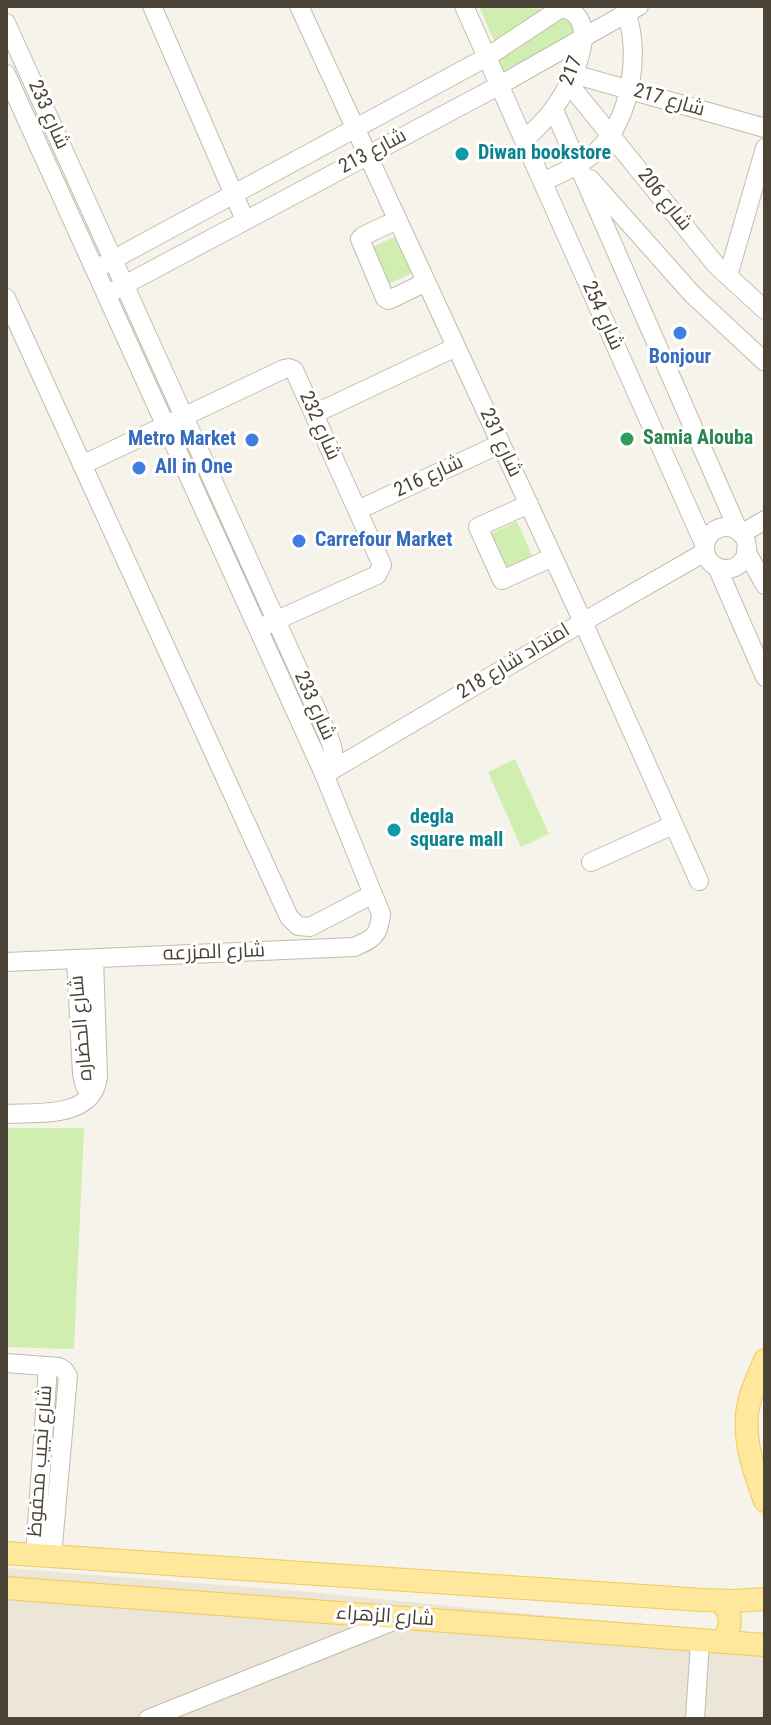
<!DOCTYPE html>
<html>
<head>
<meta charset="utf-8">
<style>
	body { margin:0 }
	#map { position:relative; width:771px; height:1725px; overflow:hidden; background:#f6f3ea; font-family:"Roboto Condensed",sans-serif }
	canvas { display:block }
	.frame { position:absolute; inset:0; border:8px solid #4c4437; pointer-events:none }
</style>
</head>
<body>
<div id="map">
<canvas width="771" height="1725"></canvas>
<div class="frame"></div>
</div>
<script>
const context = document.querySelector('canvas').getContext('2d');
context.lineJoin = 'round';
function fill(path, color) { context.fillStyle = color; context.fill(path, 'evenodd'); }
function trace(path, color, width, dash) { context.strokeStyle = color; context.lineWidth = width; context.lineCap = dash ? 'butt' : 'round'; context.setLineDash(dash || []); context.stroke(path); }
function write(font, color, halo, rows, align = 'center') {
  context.font = font + ' "Roboto Condensed",Cairo,sans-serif'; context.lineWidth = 6; context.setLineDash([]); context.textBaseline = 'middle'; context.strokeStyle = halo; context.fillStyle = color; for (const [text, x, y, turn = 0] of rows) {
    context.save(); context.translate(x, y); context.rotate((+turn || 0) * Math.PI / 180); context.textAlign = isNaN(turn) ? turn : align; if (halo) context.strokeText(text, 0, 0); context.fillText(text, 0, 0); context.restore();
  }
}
fill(new Path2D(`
	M6,1568L299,1591L562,1617L730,1631L765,1643V1719H6Z`), '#ebe6d8');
fill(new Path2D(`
	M479,6H510L551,10L495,43Z
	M563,12L570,15L578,38L504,78L493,58Z
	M399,235L416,271L385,286L368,249Z
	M517,521L533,558L503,572L486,536Z
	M515,759L549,834L521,847L488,772Z
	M6,1128H84L74,1349L6,1347Z`), '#cfeeb0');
const minor = new Path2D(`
	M152,6L245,220
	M299,6L583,622L699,881
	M464,6L705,546
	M6,23L327,733C335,753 337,756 324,774
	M6,74L324,774L381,914C379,936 373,939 354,947L6,962
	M573,74L765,128
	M569,84L716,265L765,310
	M554,110L739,532
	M524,140C535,130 546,120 554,108C568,89 596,36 576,15C570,9 561,7 553,6
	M590,179L693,295L765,362
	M543,182C561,173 581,165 597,151C632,119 642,49 624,6
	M397,220L363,236L360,239L385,298L388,300L391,299L426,282
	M103,265L487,57L564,6
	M728,276L765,148
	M115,290L500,85L639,6
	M6,298L289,917L298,926L310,927L373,894
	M314,414L456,347
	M82,465L284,369L289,368L294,370L382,565L377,575L266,625
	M529,504L478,527L502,580L553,557
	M358,510L500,444
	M705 548a21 21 0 1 1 42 0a21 21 0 1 1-42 0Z
	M741,534L765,520
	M746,551L765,585
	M717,567L765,677
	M327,773L583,622L705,552
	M591,862L673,825
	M76,959L82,1074L85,1086L91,1095
	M6,1114C38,1112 94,1119 98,1076L94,958
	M6,1363L59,1367L64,1370L68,1376L52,1556
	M35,1555L48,1366
	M148,1719L401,1618
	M695,1719L700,1641`);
const major = new Path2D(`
	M765,1360C758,1377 749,1395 747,1414C744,1444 755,1473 765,1501
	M6,1553L702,1600L737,1601L765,1599
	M6,1588L765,1645
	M720,1601C733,1613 733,1628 721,1642`);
trace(minor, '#c3bcac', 20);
trace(major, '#efca60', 24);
trace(minor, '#fff', 18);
trace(major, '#ffe79b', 22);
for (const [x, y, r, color] of [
	[462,154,8,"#0f9aa8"],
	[680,333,8,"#3f7fe0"],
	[627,439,8,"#2e9e5b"],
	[252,440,8,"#3f7fe0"],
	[139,468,8,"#3f7fe0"],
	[299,541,8,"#3f7fe0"],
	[394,830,8,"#0f9aa8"]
]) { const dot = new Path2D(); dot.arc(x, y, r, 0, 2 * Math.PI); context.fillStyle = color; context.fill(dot); trace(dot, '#fff', 3); }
write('20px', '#4c4437', '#fff', [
	["217",572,71,-69],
	["شارع 217",669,101,16],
	["شارع 233",48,115,66],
	["شارع 213",373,152,-28],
	["شارع 206",664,200,51],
	["شارع 254",602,316,66],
	["شارع 232",319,426,66],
	["شارع 231",500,443,65],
	["شارع 216",429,477,-25],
	["امتداد شارع 218",514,662,-31],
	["شارع 233",314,706,66],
	["شارع المزرعه",214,953,-2],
	["شارع الحضاره",82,1028,-95],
	["شارع نجيب محفوظ",41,1461,-86],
	["شارع الزهراء",385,1617,4]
]);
write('bold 20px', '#0d838f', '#fff', [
	["Diwan bookstore",478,154],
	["degla",410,818],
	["square mall",410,841]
], 'left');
write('bold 20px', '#366cbe', '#fff', [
	["Bonjour",680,358,"center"],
	["Metro Market",236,440,"right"],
	["All in One",155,468],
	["Carrefour Market",315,541]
], 'left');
write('bold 20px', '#27864d', '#fff', [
	["Samia Alouba",643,439]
], 'left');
</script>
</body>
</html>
